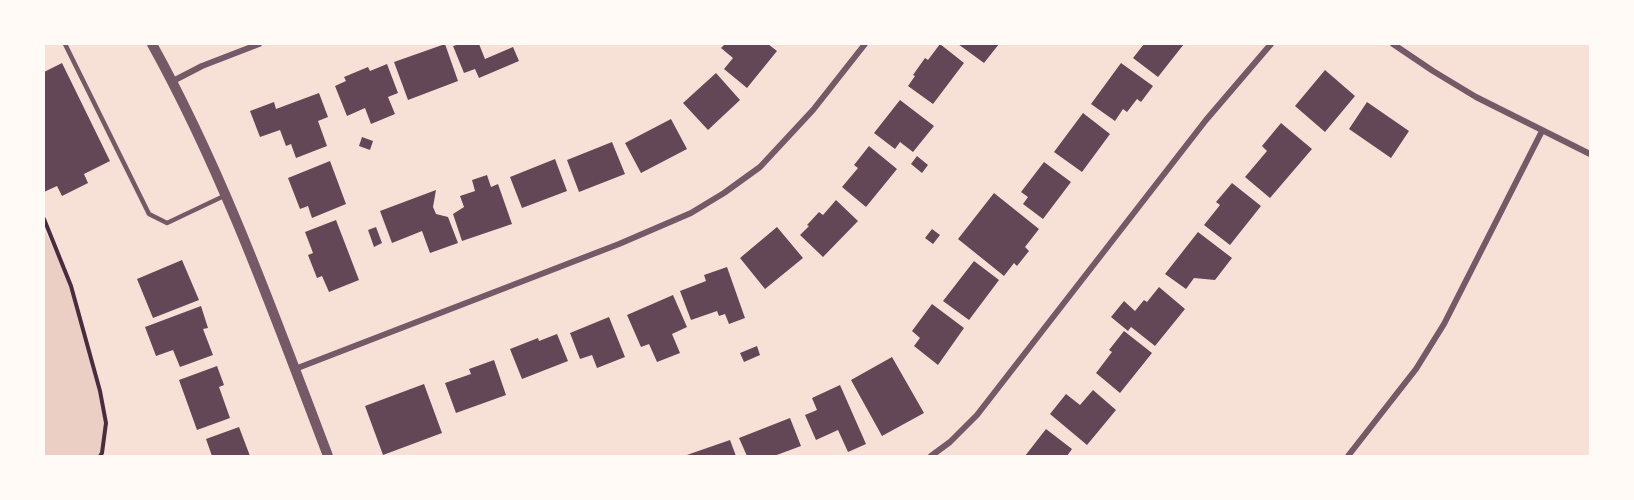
<!DOCTYPE html>
<html>
<head>
<meta charset="utf-8">
<style>
	body { margin:0 }
	#map { position:relative; width:1634px; height:500px; overflow:hidden; background:#f7e1d7; font-family:"Varela Round",sans-serif }
	canvas { display:block }
	.frame { position:absolute; inset:0; border:45px solid #fffaf5; pointer-events:none }
</style>
</head>
<body>
<div id="map">
<canvas width="1634" height="500"></canvas>
<div class="frame"></div>
</div>
<script>
const context = document.querySelector('canvas').getContext('2d');
context.lineJoin = 'round';
function fill(path, color) { context.fillStyle = color; context.fill(path, 'evenodd'); }
function trace(path, color, width, dash) { context.strokeStyle = color; context.lineWidth = width; context.lineCap = dash ? 'butt' : 'round'; context.setLineDash(dash || []); context.stroke(path); }
fill(new Path2D(`
	M44,229L71,286L106,423L100,456H44Z`), '#ebcfc5');
fill(new Path2D(`
	M445,44L458,81L408,100L394,62Z
	M460,44H479L485,59L513,47L519,61L479,78L475,69L464,73L453,46Z
	M725,44H768L777,51L747,88L724,69L733,58L721,48Z
	M940,44L964,63L933,104L908,86L915,76L913,75L925,58L928,60Z
	M958,44H999L984,63Z
	M1144,44H1184L1158,77L1133,58Z
	M62,63L110,161L84,174L88,183L62,196L57,186L44,192V72Z
	M1121,63L1153,86L1141,102L1137,99L1127,112L1123,109L1115,121L1091,104Z
	M387,64L398,93L388,97L395,114L371,124L365,108L347,116L335,86L346,81L344,77L368,67L370,71Z
	M1325,70L1355,96L1325,132L1295,106Z
	M716,73L740,100L708,130L683,103Z
	M319,93L328,117L318,121L327,146L296,158L291,144L286,146L280,130L260,137L250,111L274,102L276,109Z
	M900,100L934,126L913,152L900,142L895,149L874,133Z
	M1367,102L1409,131L1391,158L1349,129Z
	M1083,113L1110,134L1082,172L1054,152Z
	M671,119L687,149L641,173L625,143Z
	M1281,123L1312,149L1270,198L1245,177L1267,151L1262,146Z
	M362,137L373,141L370,150L359,146Z
	M612,142L625,174L579,192L567,160Z
	M869,146L897,169L866,207L842,187L858,168L854,165Z
	M917,156L928,165L922,173L911,164Z
	M555,159L567,191L522,208L510,177Z
	M330,161L346,204L312,218L308,206L300,209L288,178Z
	M1044,162L1071,182L1043,219L1023,204L1028,197L1021,192Z
	M487,175L491,187L498,184L512,224L462,241L453,214L464,207L460,196L475,191L472,180Z
	M1232,183L1261,206L1230,245L1204,225L1220,205L1216,202Z
	M436,190L433,207L436,214L448,217L458,243L430,253L422,231L392,243L380,211Z
	M994,193L1039,229L1025,247L1029,251L1017,266L1014,263L1004,276L958,239Z
	M836,200L858,221L823,257L800,235L809,226L807,225L819,212L823,215Z
	M336,220L359,280L329,292L322,276L317,278L308,255L313,253L305,232Z
	M376,227L382,243L374,247L368,230Z
	M777,227L803,258L765,289L740,258Z
	M932,229L940,235L933,244L925,238Z
	M1198,232L1232,258L1215,280L1194,278L1186,289L1165,274Z
	M182,260L199,300L153,318L137,279Z
	M974,261L999,280L969,320L943,301Z
	M727,267L745,318L729,324L725,314L719,316L717,311L691,320L680,291L706,281L704,275Z
	M1159,287L1185,309L1155,346L1131,327L1128,331L1111,317L1124,301L1135,311L1144,300L1147,302Z
	M673,295L687,327L672,334L680,353L657,362L649,344L641,347L627,315Z
	M932,304L964,328L938,365L914,346L920,338L912,331Z
	M201,306L208,328L203,329L213,355L180,367L173,350L156,356L145,327Z
	M609,317L625,357L597,368L592,355L580,359L570,333Z
	M1124,331L1152,353L1120,393L1096,373L1112,352L1109,350Z
	M557,334L568,361L522,379L510,349L538,338L539,341Z
	M757,346L760,355L744,362L740,353Z
	M892,357L924,413L882,436L851,380Z
	M494,360L506,395L456,413L445,383L471,374L469,369Z
	M217,366L224,385L219,387L230,418L197,430L179,380Z
	M424,384L442,433L383,455L365,406Z
	M840,385L866,444L848,452L838,430L816,440L805,415L817,410L812,398Z
	M1093,390L1116,410L1087,445L1050,414L1066,394L1080,405Z
	M790,418L801,446L774,456H747L739,438Z
	M239,427L250,456H212L206,439Z
	M1046,429L1072,449L1067,456H1025Z
	M730,440L736,456H684Z`), '#644757');
trace(new Path2D(`
	M44,219L71,286L100,391L106,423L102,453L100,456`), '#4a2c40', 4);
trace(new Path2D(`
	M65,44L149,214L167,223L226,195`), '#755966', 4.5);
trace(new Path2D(`
	M1393,44L1433,71L1476,97L1590,154
	M173,81L202,66L259,44
	M295,369L619,244L691,213L724,193L760,167L813,110L865,44
	M931,456L950,442L977,415L1206,120L1271,44
	M1348,456L1416,369L1444,324L1542,131`), '#755966', 6);
trace(new Path2D(`
	M152,44C224,174 275,317 328,456`), '#755966', 10);
</script>
</body>
</html>
